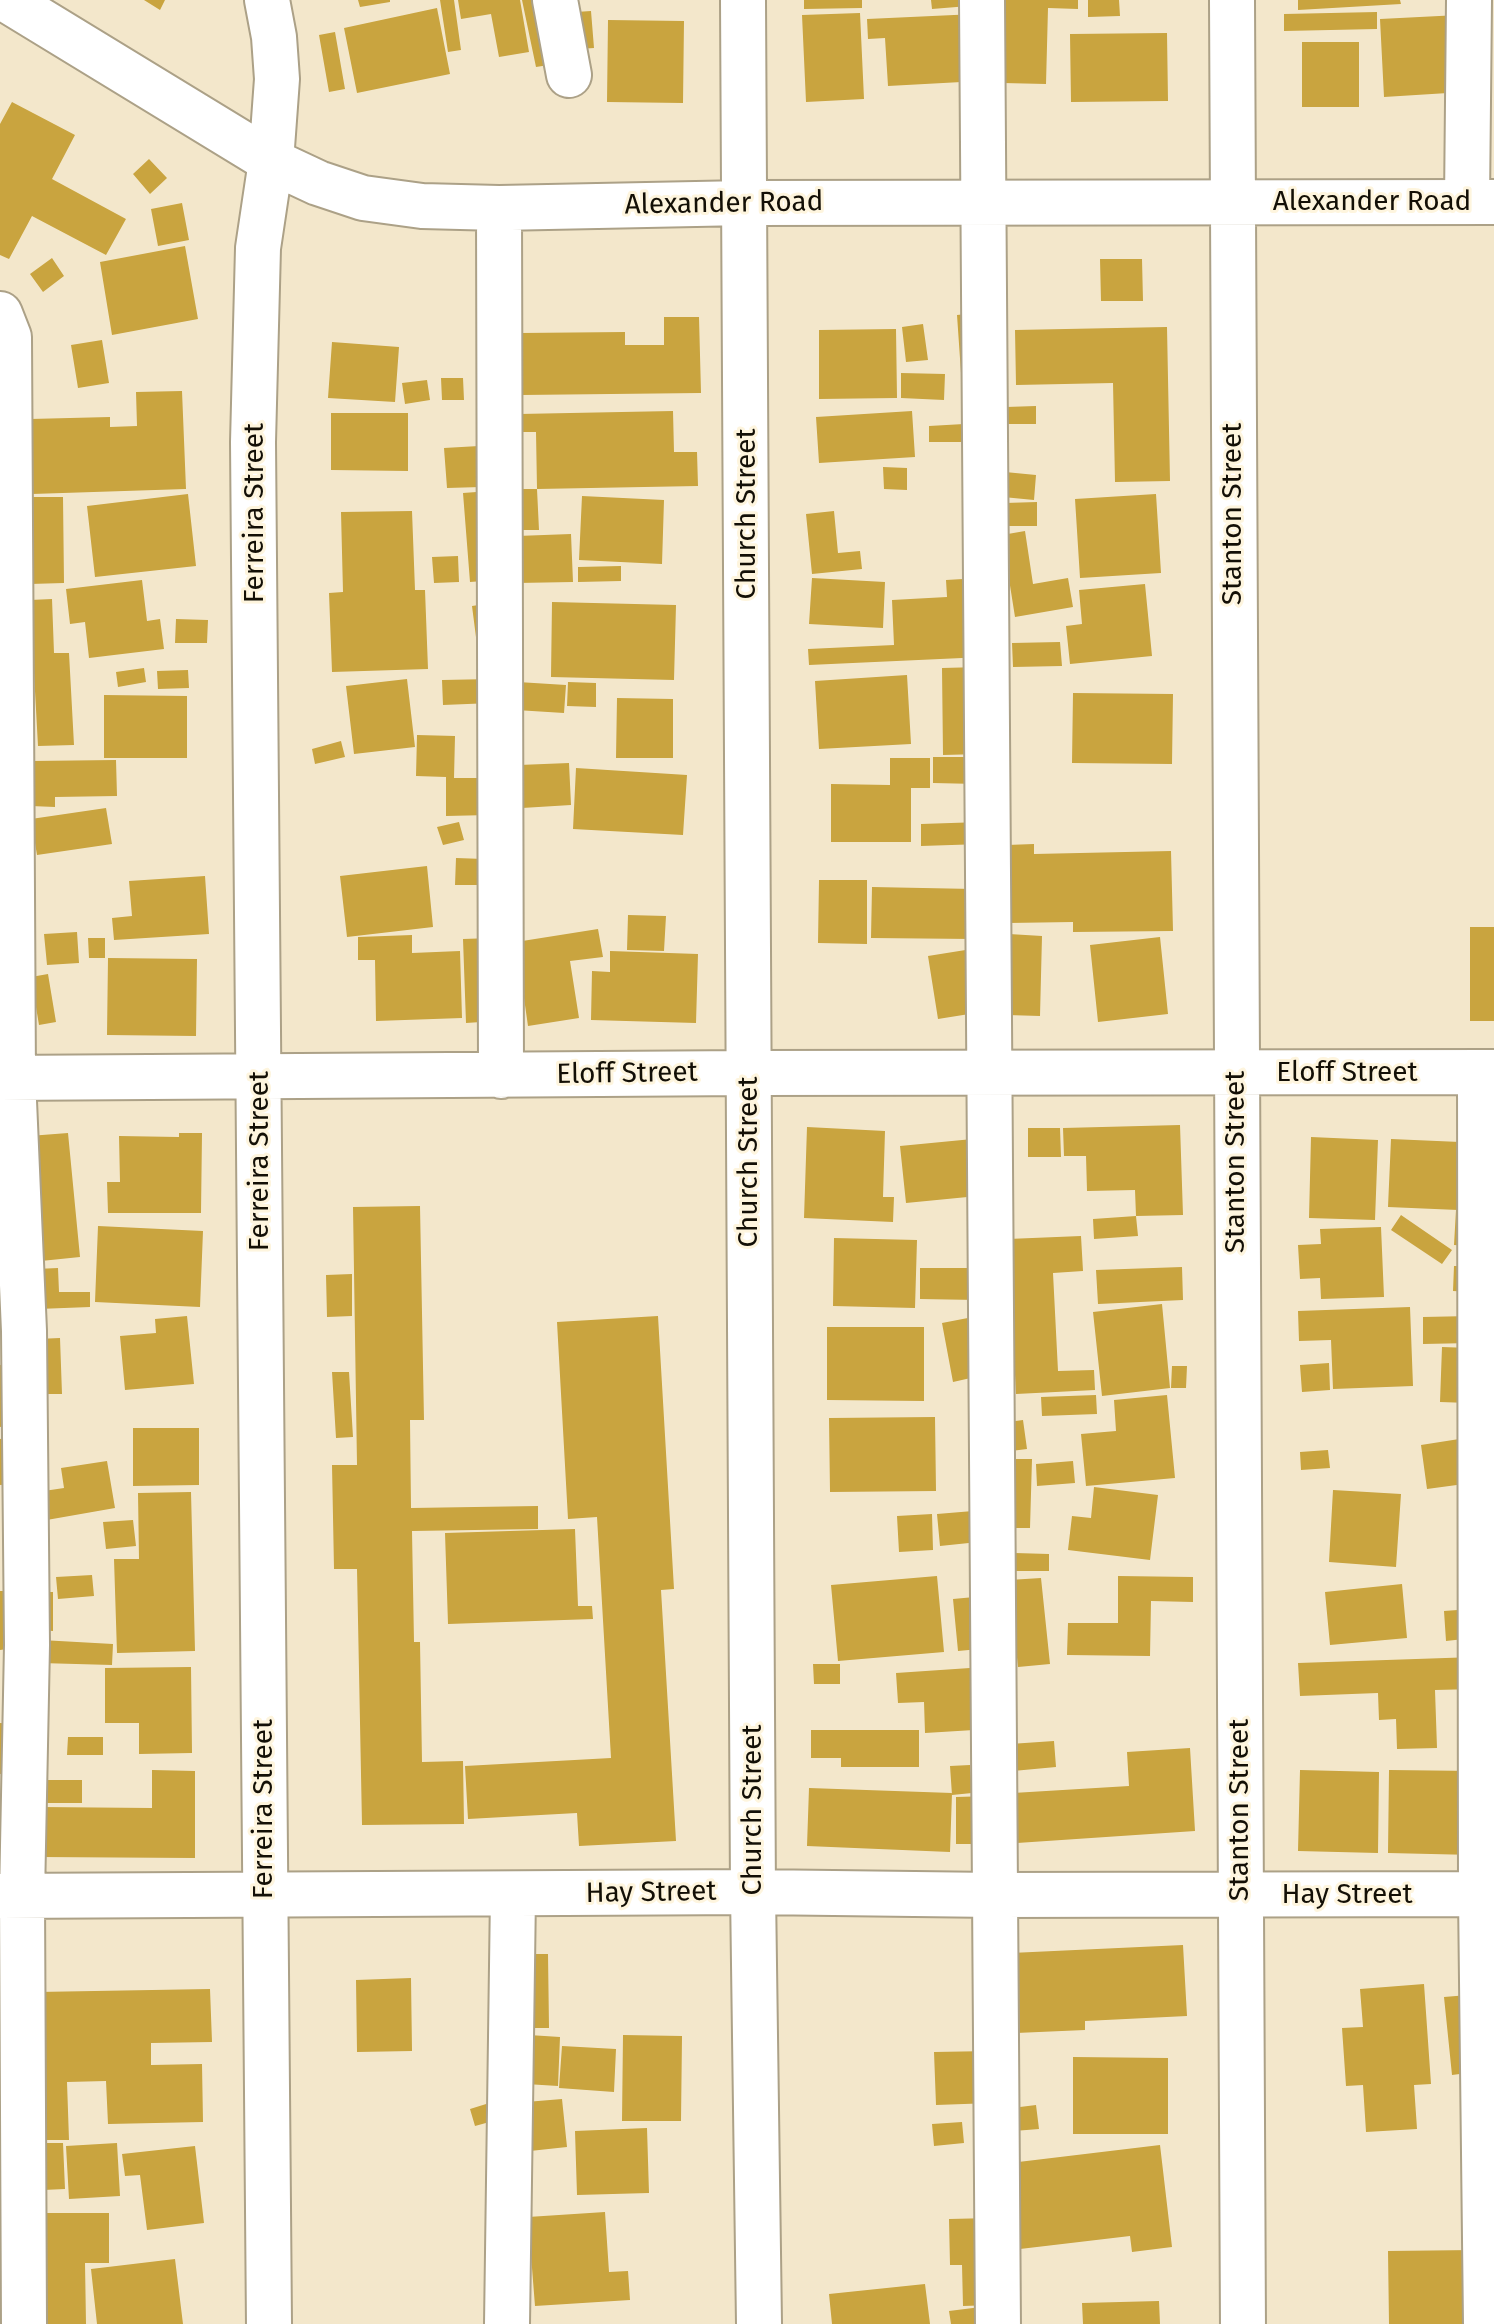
<!DOCTYPE html>
<html>
<head>
<meta charset="utf-8">
<style>
	body { margin:0 }
	canvas { display:block; background:#f3e7cb }
</style>
</head>
<body>
<canvas width="1494" height="2324"></canvas>
<script>
const context = document.querySelector('canvas').getContext('2d');
context.lineJoin = 'round';
function fill(path, color) { context.fillStyle = color; context.fill(path, 'evenodd'); }
function trace(path, color, width, dash) { context.strokeStyle = color; context.lineWidth = width; context.lineCap = dash ? 'butt' : 'round'; context.setLineDash(dash || []); context.stroke(path); }
function write(font, color, halo, rows, align = 'center') {
  context.font = font + ' "Fira Sans",sans-serif'; context.lineWidth = 6; context.setLineDash([]); context.textBaseline = 'middle'; context.strokeStyle = halo; context.fillStyle = color; for (const [text, x, y, turn = 0] of rows) {
    context.save(); context.translate(x, y); context.rotate((+turn || 0) * Math.PI / 180); context.textAlign = isNaN(turn) ? turn : align; if (halo) context.strokeText(text, 0, 0); context.fillText(text, 0, 0); context.restore();
  }
}
fill(new Path2D(`
	M144,0H165L160,10Z
	M358,0H390V2L360,7Z
	M440,0H454L461,50L448,52Z
	M458,0H520L529,52L499,57L491,14L461,19Z
	M522,0H543L555,64L536,67Z
	M804,0H862V8L804,9Z
	M931,0H980L981,5L932,9Z
	M1005,0H1078V9L1048,8L1046,84L1003,83Z
	M1088,0H1119L1120,16L1088,17Z
	M1298,0H1400L1401,4L1298,10Z
	M437,8L450,74L357,93L344,28Z
	M591,11L594,48L579,49L576,12Z
	M1377,12V29L1284,31V14Z
	M860,13L864,99L806,102L802,15Z
	M976,14L980,81L888,86L885,38L868,39L867,19Z
	M1459,15L1464,92L1384,97L1380,19Z
	M608,20L684,21L683,103L607,102Z
	M335,32L345,89L329,92L319,35Z
	M1167,33L1168,101L1071,102L1070,34Z
	M1302,42H1359V107H1302Z
	M12,102L75,135L52,179L126,219L106,255L32,216L9,259L0,255V124Z
	M149,159L167,178L150,194L133,174Z
	M182,203L189,240L158,246L151,209Z
	M185,246L198,319L112,335L100,262Z
	M52,258L64,276L43,292L30,274Z
	M1100,259H1142L1143,301H1101Z
	M976,313L980,371L961,373L957,315Z
	M664,317H699L701,393L521,395L520,333L625,332V345H664Z
	M923,324L928,360L906,362L902,327Z
	M1167,327L1170,481L1115,482L1113,383L1016,385L1015,330Z
	M896,329L897,398L819,399V330Z
	M102,340L109,383L78,388L71,345Z
	M332,342L399,347L395,402L328,398Z
	M901,373L945,374L944,400L901,398Z
	M441,378H463L464,400H442Z
	M427,380L430,400L405,404L402,383Z
	M182,391L186,489L32,494L30,419L110,417V427L137,426L136,392Z
	M1036,406V424H1007L1006,407Z
	M673,411L674,452H697L698,486L537,489L536,432H520L519,414Z
	M912,411L915,457L819,463L816,417Z
	M331,413H408V471L331,470Z
	M964,424L965,442H929V426Z
	M479,446L481,487L447,488L444,448Z
	M883,467L907,468V490L884,489Z
	M1005,472L1036,475L1034,500L1003,497Z
	M512,489H537L539,530H513Z
	M490,491L497,580L470,582L463,493Z
	M188,494L196,566L95,577L87,506Z
	M1156,494L1161,573L1080,578L1075,499Z
	M582,496L664,500L662,564L579,560Z
	M28,497H63L64,583L30,584Z
	M1037,502V526H1006L1005,503Z
	M412,511L415,590H425L428,669L332,672L329,593L343,592L341,512Z
	M834,511L838,553L860,551L862,569L812,574L806,514Z
	M1025,531L1033,584L1068,578L1073,607L1015,617L1002,535Z
	M571,534L573,582L517,583V536Z
	M458,556L459,582L434,583L432,557Z
	M621,566V581L578,582V567Z
	M812,578L885,582L883,628L809,624Z
	M980,578L984,657L809,665L808,649L894,645L892,600L947,597L946,580Z
	M142,580L147,621L160,619L164,649L89,658L85,622L70,624L66,589Z
	M1145,584L1152,656L1070,664L1066,626L1082,624L1079,590Z
	M52,599L54,653H69L74,745L38,746L30,600Z
	M552,602L676,605L674,680L551,677Z
	M492,603L496,643L477,645L472,606Z
	M176,619L208,620L207,643H175Z
	M1060,642L1062,666L1013,667L1012,643Z
	M980,667L981,754L943,755L942,668Z
	M144,668L146,682L118,687L116,672Z
	M188,670L189,688L158,689L157,671Z
	M907,675L911,744L819,749L815,681Z
	M407,679L415,747L354,754L346,686Z
	M492,679V703L443,705L442,680Z
	M518,682L566,685L564,713L516,710Z
	M568,682L596,683V707L567,706Z
	M1073,693L1173,694L1172,764L1072,763Z
	M104,695L187,696V758H104Z
	M617,698L673,699V758H616Z
	M417,735L455,736L454,778H489V815L446,816V777L416,776Z
	M341,741L345,757L315,764L312,749Z
	M933,757H978L977,784L933,783Z
	M890,758H930V788H911V842H831V784L890,785Z
	M116,760L117,796L55,797V807L31,806V761Z
	M569,763L571,805L522,808L519,765Z
	M576,768L687,775L683,835L573,829Z
	M106,808L112,844L37,855L31,819Z
	M459,822L464,840L443,845L437,827Z
	M981,822L982,844L921,846V824Z
	M1034,844V854L1171,851L1173,931L1073,932V922L1008,923L1007,845Z
	M456,858L484,859L483,885H455Z
	M427,866L433,927L347,937L340,876Z
	M205,876L209,934L114,940L112,918L132,916L129,881Z
	M819,880H867V944L818,943Z
	M872,887L974,889L973,939L871,938Z
	M628,915L666,916L664,951L627,950Z
	M1470,927H1494V1021H1470Z
	M598,929L603,957L570,961L579,1018L528,1026L516,942Z
	M77,932L79,963L47,965L44,934Z
	M1009,934L1042,936L1040,1016L1007,1015Z
	M412,935V953L460,951L462,1018L376,1021L375,960H358V937Z
	M1160,937L1168,1014L1098,1022L1090,945Z
	M88,938H105V958H89Z
	M492,938L496,1021L466,1023L463,939Z
	M978,948L988,1011L938,1019L928,956Z
	M610,951L698,954L696,1023L591,1020L592,971L610,972Z
	M108,958L197,959L196,1036L107,1035Z
	M48,974L56,1022L39,1025L31,977Z
	M1180,1125L1183,1215L1136,1216L1135,1190L1087,1191L1086,1156H1064L1063,1128Z
	M807,1127L885,1131L883,1197H894L893,1222L804,1218Z
	M1028,1128H1060L1061,1157H1028Z
	M68,1133L80,1257L41,1261L29,1136Z
	M179,1133H202L201,1213H108L107,1182H120L119,1136L179,1137Z
	M1311,1137L1378,1140L1375,1220L1309,1218Z
	M983,1138L988,1195L906,1203L900,1146Z
	M1391,1139L1460,1142L1458,1210L1388,1207Z
	M420,1206L424,1420H410L411,1508L538,1506V1529L412,1531L414,1642H420L422,1762L463,1761L464,1824L362,1825L357,1569H334L332,1465H357L353,1207Z
	M1456,1210L1473,1212L1470,1246L1454,1245Z
	M1401,1215L1452,1250L1442,1264L1391,1230Z
	M1136,1216L1138,1236L1094,1239L1093,1219Z
	M98,1226L203,1231L200,1307L95,1302Z
	M1381,1227L1384,1297L1321,1299L1320,1278L1300,1279L1298,1245L1321,1244L1320,1229Z
	M1081,1236L1083,1271L1053,1273L1058,1371L1094,1370L1095,1390L1016,1394L1008,1239Z
	M834,1238L917,1240L915,1308L833,1306Z
	M1454,1266H1472V1292L1453,1291Z
	M1182,1267L1183,1300L1098,1304L1096,1270Z
	M58,1268L59,1292H90V1307L38,1309L36,1269Z
	M920,1268H977V1300L920,1299Z
	M352,1274V1316L327,1317L326,1275Z
	M1162,1304L1170,1388L1102,1396L1093,1312Z
	M1410,1307L1413,1386L1333,1389L1331,1340L1299,1341L1298,1311Z
	M187,1316L194,1384L125,1390L120,1336L156,1333L155,1319Z
	M658,1316L674,1589L661,1590L676,1841L579,1846L577,1813L468,1819L465,1766L611,1758L597,1517L568,1519L557,1322Z
	M1471,1316V1343L1423,1344V1317Z
	M973,1317L984,1375L953,1382L942,1323Z
	M827,1327H924V1401L827,1400Z
	M60,1338L62,1394H38L37,1339Z
	M1442,1347L1470,1348L1469,1403L1440,1402Z
	M1329,1363L1330,1390L1302,1392L1300,1365Z
	M7,1364L12,1425L0,1427V1365Z
	M1172,1366H1187L1186,1388H1171Z
	M332,1372H349L353,1437L336,1438Z
	M1096,1395L1097,1414L1042,1416L1041,1397Z
	M1167,1395L1175,1478L1086,1486L1081,1434L1116,1431L1114,1400Z
	M935,1417L936,1491L830,1492L829,1418Z
	M1023,1420L1027,1449L1011,1451L1008,1422Z
	M133,1428H199V1485L133,1486Z
	M1472,1437L1479,1482L1427,1489L1421,1445Z
	M8,1438L12,1484L0,1485V1439Z
	M1328,1450L1330,1468L1301,1470L1300,1452Z
	M1009,1459H1032L1030,1528H1007Z
	M107,1461L115,1508L41,1521L37,1492L64,1488L61,1468Z
	M1073,1461L1075,1483L1037,1486L1036,1464Z
	M1094,1487L1158,1495L1150,1560L1068,1550L1072,1516L1091,1518Z
	M1333,1490L1401,1494L1396,1567L1329,1562Z
	M191,1492L195,1651L117,1653L114,1559H139L138,1493Z
	M985,1510L988,1541L940,1546L937,1514Z
	M932,1514L933,1550L899,1552L897,1516Z
	M133,1520L136,1546L106,1549L103,1522Z
	M575,1529L578,1606H592L593,1619L448,1624L445,1533Z
	M1015,1553L1049,1554V1571H1015Z
	M92,1575L94,1596L58,1599L56,1577Z
	M937,1576L944,1652L838,1661L831,1585Z
	M1118,1576L1193,1577V1602L1151,1601L1150,1656L1067,1655L1068,1623H1118Z
	M1041,1578L1050,1664L1018,1667L1009,1580Z
	M1402,1584L1407,1638L1330,1645L1325,1592Z
	M0,1591H5L7,1649L0,1650Z
	M37,1592H53V1631L37,1630Z
	M985,1596L990,1648L958,1651L953,1599Z
	M1471,1609L1473,1638L1446,1641L1444,1611Z
	M41,1640L113,1644L112,1665L40,1663Z
	M1475,1657L1476,1689L1435,1690L1437,1748L1397,1749L1396,1719L1379,1720L1378,1693L1300,1696L1298,1663Z
	M813,1664H840V1684H814Z
	M191,1667L192,1753L139,1754V1723H105V1668Z
	M970,1668L974,1730L925,1733L924,1702L898,1703L896,1673Z
	M0,1723L13,1724L9,1775L0,1774Z
	M811,1730H919V1767H841V1758H811Z
	M68,1737H103V1755H67Z
	M1054,1741L1056,1767L1013,1771L1010,1744Z
	M1190,1748L1195,1831L1017,1843L1013,1793L1129,1786L1127,1752Z
	M970,1765L972,1793L952,1795L950,1766Z
	M152,1770L195,1771V1858L39,1857V1807L152,1808Z
	M1300,1770L1379,1772L1378,1853L1298,1851Z
	M1389,1770L1475,1771L1474,1855L1388,1853Z
	M38,1780H82V1803H38Z
	M809,1788L952,1793L950,1852L807,1846Z
	M990,1796V1844H956V1797Z
	M1183,1945L1187,2016L1085,2021V2030L1016,2033L1011,1953Z
	M518,1954H548L549,2028H519Z
	M411,1978L412,2051L357,2052L356,1980Z
	M1424,1984L1431,2084L1414,2085L1417,2129L1366,2132L1363,2085L1346,2086L1342,2028L1363,2027L1360,1989Z
	M210,1989L212,2042L151,2043V2065L202,2064L203,2122L108,2124L106,2081L67,2082L69,2140H41L37,1992Z
	M1468,1995L1475,2072L1452,2075L1444,1997Z
	M529,2035L560,2037L558,2086L526,2084Z
	M623,2035L682,2036L681,2121H622Z
	M562,2046L616,2049L614,2092L559,2088Z
	M991,2051L992,2103L936,2105L934,2052Z
	M1073,2057L1168,2058V2134H1073Z
	M562,2099L567,2147L530,2151L526,2102Z
	M499,2100L504,2118L475,2126L470,2109Z
	M1036,2105L1039,2129L1014,2131L1012,2108Z
	M962,2122L964,2143L934,2146L932,2124Z
	M647,2128L649,2193L577,2195L575,2131Z
	M40,2143H63L65,2189L43,2190Z
	M117,2143L120,2196L69,2199L66,2146Z
	M1160,2145L1172,2247L1132,2252L1130,2236L1020,2249L1010,2163Z
	M195,2146L204,2223L147,2230L140,2175L125,2176L122,2154Z
	M605,2212L609,2272L628,2271L630,2300L535,2306L528,2217Z
	M43,2213H109V2263H85L86,2324H43Z
	M991,2218L993,2305L963,2306L962,2265H950L949,2219Z
	M1474,2250L1475,2324H1389L1388,2251Z
	M175,2259L183,2324H97L91,2269Z
	M925,2284L930,2324H832L829,2294Z
	M1159,2301L1160,2324H1083L1082,2303Z
	M989,2306L991,2324H951L949,2311Z`), '#c9a43f');
const minor = new Path2D(`
	M7,0L271,161L318,183L363,198L422,206L499,208L745,203L1494,202
	M267,0L274,37L277,79L271,161L258,248L253,442L269,2324
	M555,0L569,75
	M743,0L753,1892L759,2324
	M982,0L998,2324
	M1232,0L1243,2324
	M1467,202L1469,0
	M499,208L501,1076
	M0,314L9,337L13,1078L24,1331L27,1645L22,1896L24,2324
	M1480,1072L1481,1895L1486,2324
	M0,1078L749,1073L1494,1072
	M0,1896L753,1892L995,1895L1494,1894
	M507,2324L513,1894`);
trace(minor, '#aca187', 48);
trace(minor, '#fff', 44);
write('28px', '#130f06', '#fef5de', [
	["Alexander Road",1372,202],
	["Alexander Road",724,204,-1],
	["Ferreira Street",255,513,-90],
	["Church Street",747,514,-90],
	["Stanton Street",1233,514,-90],
	["Eloff Street",1347,1073],
	["Eloff Street",627,1074,-1],
	["Ferreira Street",260,1161,-90],
	["Church Street",749,1162,-90],
	["Stanton Street",1236,1162,-90],
	["Ferreira Street",264,1809,-90],
	["Church Street",753,1810,-90],
	["Stanton Street",1240,1810,-90],
	["Hay Street",651,1893,-1],
	["Hay Street",1347,1895]
]);
</script>
</body>
</html>
